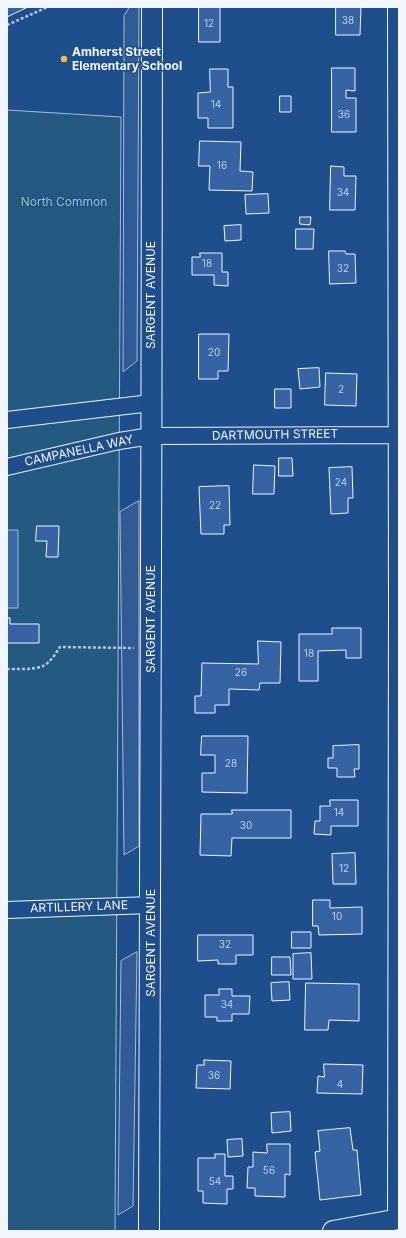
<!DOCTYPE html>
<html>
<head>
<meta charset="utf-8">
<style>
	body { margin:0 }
	#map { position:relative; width:406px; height:1238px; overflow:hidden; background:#1f4e8c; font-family:Inter,sans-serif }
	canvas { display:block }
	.frame { position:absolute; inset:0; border:8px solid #f2f6ff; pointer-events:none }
</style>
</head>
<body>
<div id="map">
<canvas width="406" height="1238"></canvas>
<div class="frame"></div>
</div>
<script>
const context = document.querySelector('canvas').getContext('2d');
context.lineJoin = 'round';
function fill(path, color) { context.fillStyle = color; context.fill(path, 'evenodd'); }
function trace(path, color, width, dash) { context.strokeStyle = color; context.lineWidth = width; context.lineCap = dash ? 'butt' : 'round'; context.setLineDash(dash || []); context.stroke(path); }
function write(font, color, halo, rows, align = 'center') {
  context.font = font + ' Inter,sans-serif'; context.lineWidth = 3; context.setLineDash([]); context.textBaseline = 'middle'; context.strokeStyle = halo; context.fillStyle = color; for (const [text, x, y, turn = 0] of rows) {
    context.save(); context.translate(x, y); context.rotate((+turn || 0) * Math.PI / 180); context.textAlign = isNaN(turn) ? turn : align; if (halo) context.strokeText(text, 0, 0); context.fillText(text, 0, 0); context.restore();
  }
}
const green = new Path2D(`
	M7,110L121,117L115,1231H7Z`);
fill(green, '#245a82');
trace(green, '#a8bbd7', 1);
const parking = new Path2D(`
	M130,7H139L137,361L123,372L124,16Z
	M139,501V846L124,855L120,512Z
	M137,952L133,1206L118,1215L121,961Z`);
fill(parking, '#305b95');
trace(parking, '#a8bbd7', 1);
const water = new Path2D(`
	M7,530H18V608H7Z`);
fill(water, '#3b69a3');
trace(water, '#a8bbd7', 1);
const building = new Path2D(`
	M7,7H28L7,17Z
	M199,7H220V42H199Z
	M336,7H361L360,35H336Z
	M332,68H355V91L346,90V98H356V132H332Z
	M210,69H228V87H233V128H208V118H198V93L210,92Z
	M280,96H291V112H280Z
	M200,141L241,142L240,171L253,172L252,191L209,190L210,166H199Z
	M331,166L344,167V176H356L355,210H330Z
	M268,194L269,213L246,214L245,195Z
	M300,217H311L310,225L300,224Z
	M241,225V240L225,241L224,226Z
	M296,229H314L313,249H296Z
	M329,251H345L346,254H355L356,283L330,284Z
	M200,253H222V272H228V286L214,285V275H192V257H200Z
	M199,334H229L228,371H218V379H199Z
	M319,368L320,387L300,389L298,369Z
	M326,373L357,374L356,406L325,405Z
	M275,389H291V408H275Z
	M279,458H292L293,476H279Z
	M254,465L275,466L274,494H253Z
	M352,467L353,498H348V513L331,514L329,468Z
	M229,486L230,525H224V534H201L199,487Z
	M37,526H59L58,557H46L47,541H36Z
	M7,618H10V624H39V643H7Z
	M332,628H361V658H346V650L318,651V681H299V634H332Z
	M258,641L281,642L280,683H260L259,690L229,689V705H215V713H195V696H201L202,663L258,664Z
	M202,736H248L247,793L202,792V773H215V755H201Z
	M359,745V769H354L355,777H337V768H328V758H333V746Z
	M330,800H358V826H331V835L314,834L315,821H320V806H330Z
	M232,810H291V838H232L231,856L200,855L201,814H232Z
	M355,853L356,884H333L332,854Z
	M313,900H330V908L362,907V934L319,935L318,926H313Z
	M292,932H311V948H292Z
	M198,935H253V955H236V964H218V960L198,961Z
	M311,953L312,979H293V954Z
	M272,957H290L291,975H272Z
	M289,982L290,1000L272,1001L271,983Z
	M306,983L359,984V1021L329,1020L328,1030H305Z
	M219,989H232V996H250L249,1014H232V1021H217V1017H205V995H219Z
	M204,1060L231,1061L230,1089L196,1088L197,1065H204Z
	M324,1064L363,1065L362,1094L317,1093L318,1076L324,1077Z
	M290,1112L291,1131L272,1133L271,1113Z
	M350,1128L353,1150H357L361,1195L320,1200L315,1152L320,1151L318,1131Z
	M242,1139L243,1156L228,1157L227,1140Z
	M267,1144H290V1175L285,1174V1197L255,1196V1188H247L248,1167H253V1152L267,1153Z
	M215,1154H225V1176H233V1189H227V1204L203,1203V1191H198V1158H215Z`);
fill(building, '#3563a3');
trace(building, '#f2f6ff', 1);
const minor = new Path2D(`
	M396,7L397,606L396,1220
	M7,420L151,403
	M7,467L119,441L151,436L399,435
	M7,910L152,905`);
const tertiary = new Path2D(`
	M149,1231C152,823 151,415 152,7
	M333,1231L399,1219`);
trace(minor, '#f2f6ff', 18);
trace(tertiary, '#f2f6ff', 22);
trace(new Path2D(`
	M7,25L48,7
	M7,669C17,669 33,670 43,666C50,663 56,653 60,647L134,648`), '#b3c4dc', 2.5, [3, 2]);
trace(minor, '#1f4e8c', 16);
trace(tertiary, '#1f4e8c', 20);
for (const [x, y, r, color] of [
	[64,59,4,"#ffb74d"]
]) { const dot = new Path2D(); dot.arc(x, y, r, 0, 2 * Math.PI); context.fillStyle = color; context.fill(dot); trace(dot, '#1f4e8c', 1.5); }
write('10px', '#c3d1e8', null, [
	["38",348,21],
	["12",209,24],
	["14",216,105],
	["36",344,115],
	["16",222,166],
	["34",343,193],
	["18",207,264],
	["32",343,269],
	["20",214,353],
	["2",341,390],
	["24",341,483],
	["22",215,506],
	["18",309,654],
	["26",241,673],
	["28",231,764],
	["14",339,813],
	["30",246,826],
	["12",344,869],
	["10",337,917],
	["32",225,945],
	["34",227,1005],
	["36",214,1076],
	["4",340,1085],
	["56",269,1171],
	["54",215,1182]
]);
write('bold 12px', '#f2f6ff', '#1f4e8c', [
	["Amherst Street",72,52],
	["Elementary School",72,66]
], 'left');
write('12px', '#97c8a6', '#1f4e8c', [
	["North Common",64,202]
]);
write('12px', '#f2f6ff', '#1f4e8c', [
	["SARGENT AVENUE",151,295,-90],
	["DARTMOUTH STREET",275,435,-1],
	["CAMPANELLA WAY",79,451,-12],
	["SARGENT AVENUE",151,619,-90],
	["ARTILLERY LANE",79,907,-2],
	["SARGENT AVENUE",151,943,-90]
]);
</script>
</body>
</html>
